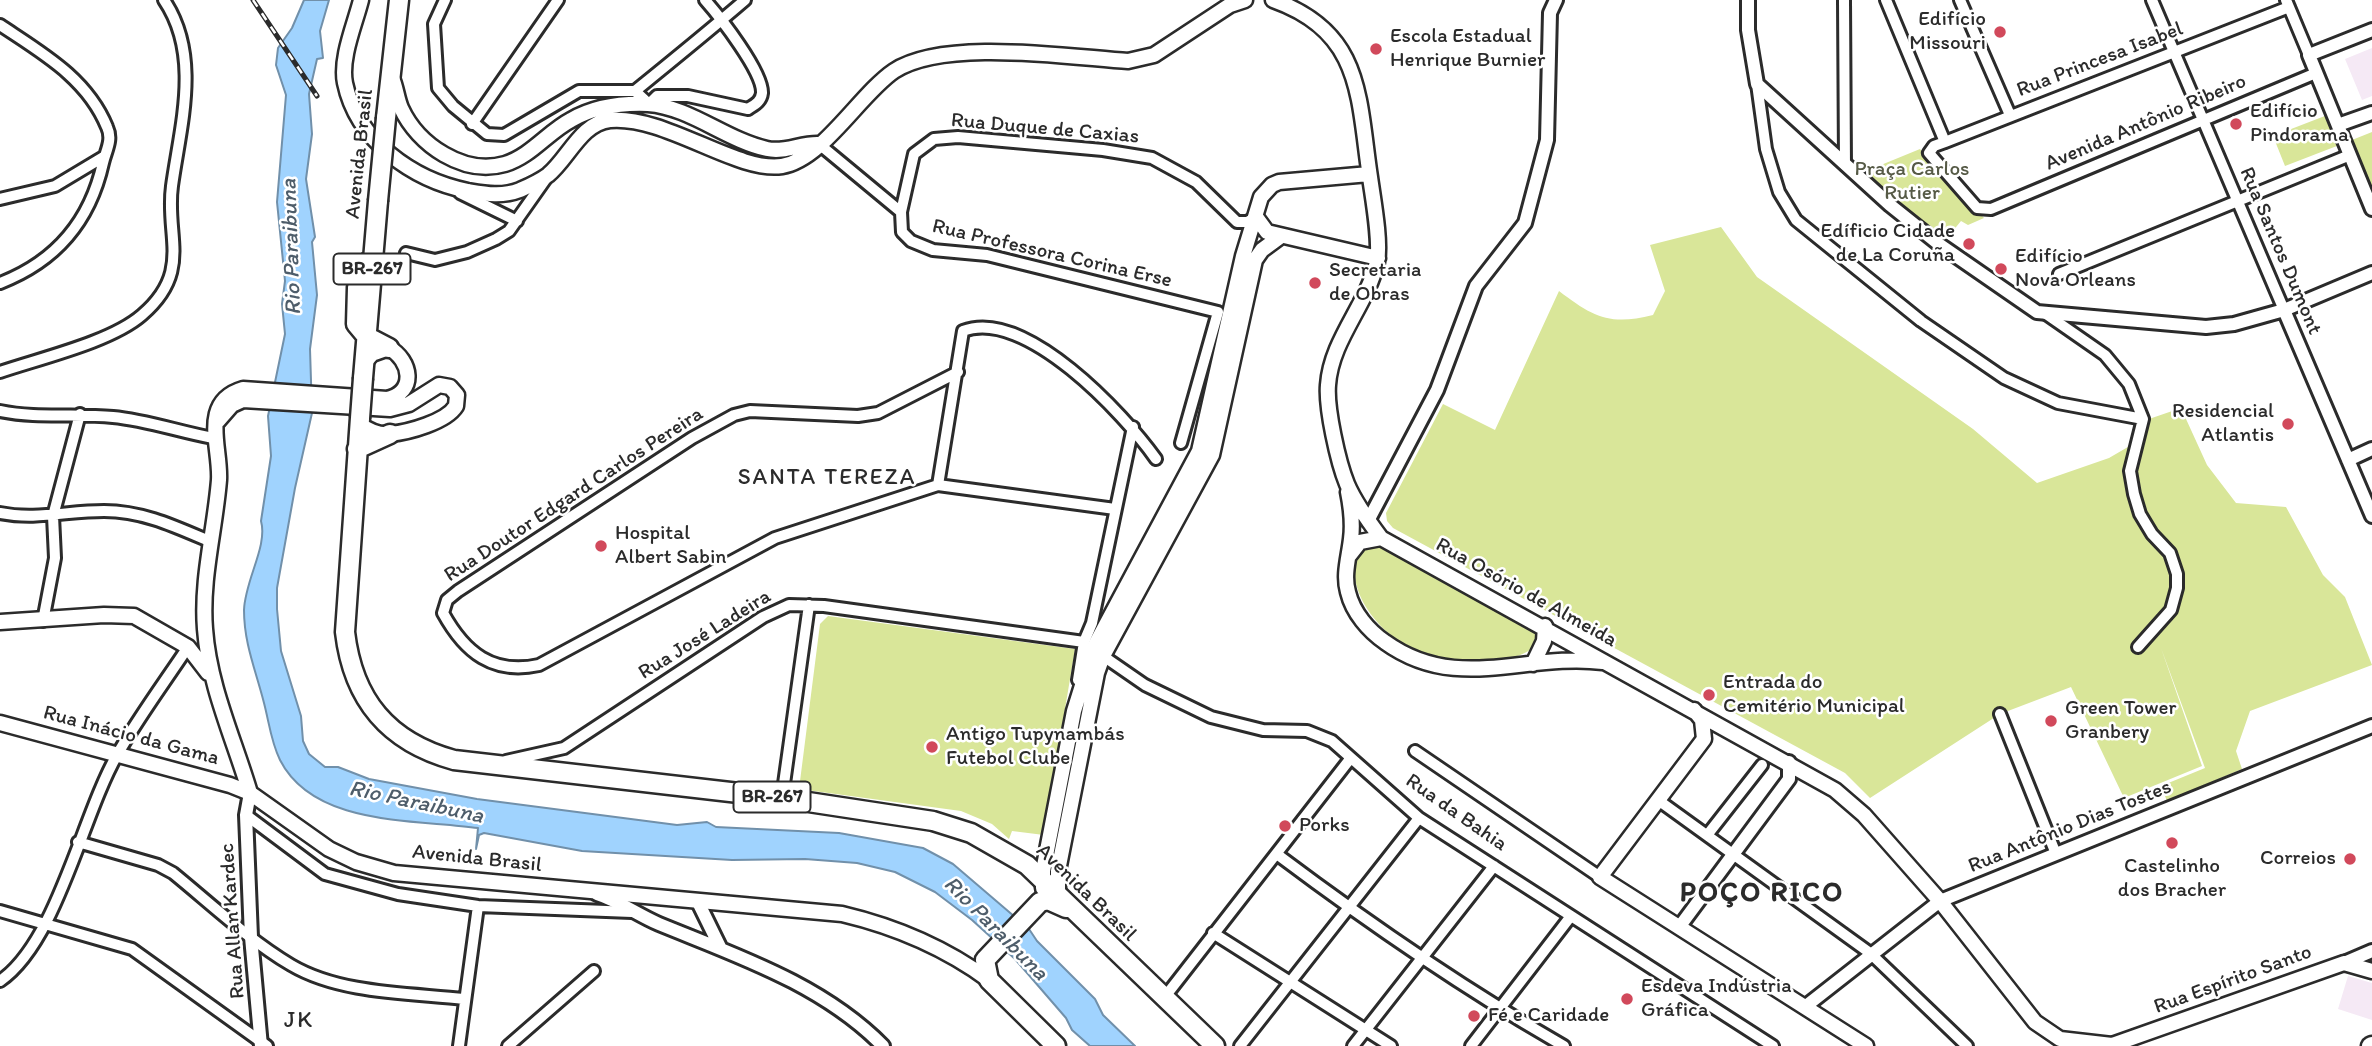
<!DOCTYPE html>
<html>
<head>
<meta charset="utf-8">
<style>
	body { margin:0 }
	canvas { display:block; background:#fff }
</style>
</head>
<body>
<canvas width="2372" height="1046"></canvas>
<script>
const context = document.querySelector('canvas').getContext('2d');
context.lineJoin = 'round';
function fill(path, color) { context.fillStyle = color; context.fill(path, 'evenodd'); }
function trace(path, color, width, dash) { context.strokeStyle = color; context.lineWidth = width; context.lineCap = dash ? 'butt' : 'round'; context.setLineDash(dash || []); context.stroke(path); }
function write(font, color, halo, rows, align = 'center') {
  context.font = font + ' Itim,sans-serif'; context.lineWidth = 5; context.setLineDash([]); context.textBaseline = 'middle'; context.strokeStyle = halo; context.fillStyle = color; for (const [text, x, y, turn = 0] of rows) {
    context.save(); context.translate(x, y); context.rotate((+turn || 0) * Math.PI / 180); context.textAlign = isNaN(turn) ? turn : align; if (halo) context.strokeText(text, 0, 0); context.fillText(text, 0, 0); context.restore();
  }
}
fill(new Path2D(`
	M2372,48V96L2362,100L2345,59Z
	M2348,976L2372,983V1020L2338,1009Z`), '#f5e9f5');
fill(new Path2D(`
	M2330,114L2342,144L2285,166L2273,136Z
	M2372,132V187L2352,140Z
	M1920,149L1984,218L1968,225L1961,221L1943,243L1859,174Z
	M1721,227L1757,277L1973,429L2037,483L2109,458L2145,437L2149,419L2181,408L2207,465L2236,503L2286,507L2323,575L2345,597L2372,665L2250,711L2236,751L2242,769L2167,801L2161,786L2205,768L2161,648L2202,766L2124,798L2071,687L2000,714L1870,798L1845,773L1393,528L1387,521L1386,513L1443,404L1495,430L1559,291C1593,317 1610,326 1653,315L1665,291L1650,245Z
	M1374,542L1538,631V644C1514,666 1460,668 1430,658C1390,646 1336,591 1361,547Z
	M828,616L1075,649L1044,835L1012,831L1009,839L992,824L961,811L799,789L820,624Z`), '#d9e699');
const water = new Path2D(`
	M304,0H329L320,31L323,58L317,59L309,94L312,134L306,179L315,237L312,242L317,295L310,349L312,413L295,488L277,588V609L281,651L301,716L303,741L309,754L325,767H338L369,779L477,799L677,825L707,822L716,827L839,833L923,848L953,864L1029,929L1037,941L1095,999L1103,1015L1135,1046H1090L1072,1030L1066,1018L1015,959L972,920L935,892L895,872L857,863L805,859L732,860L582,851L484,833L479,835L476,849L478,828C416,819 314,827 280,760C271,742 269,722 264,703C256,671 244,644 244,610C245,580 268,546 261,521L271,456L268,416L285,334L282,304L285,281L277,202L286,95L276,65L278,48L292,28Z`);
fill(water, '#a0d3fe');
trace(water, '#7190aa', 2);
const minor = new Path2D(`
	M445,0L434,24L438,88L453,106L487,134L504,135L579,91H635
	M705,0C720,17 763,72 762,93C761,102 754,105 748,109L688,96H657L649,104L635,91C672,61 709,31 745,0
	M1844,0L1845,165
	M1886,0L1945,142
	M1960,0L2010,115
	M2152,0L2284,310
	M2286,0L2309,55
	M2289,7L1945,142L1934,146L1929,153L1977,208L1991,209L2316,73
	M0,25C42,53 87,78 107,127C113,140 106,150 103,163C90,221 57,261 0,283
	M1757,84L1766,149L1779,192L1796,220L1921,321L2004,378L2058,403L2143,419
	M472,124L558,0
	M819,144L901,212
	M460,193L517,221
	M0,199L55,186L105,156
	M406,253L435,260L467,252L496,239L509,231L547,177
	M2059,274L2350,155
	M2046,314L2105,355L2129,384L2143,419L2130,471L2134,494L2140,514L2152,534L2170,553L2177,574V588L2171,610L2138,647
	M0,372C41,358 111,342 142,315C193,271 165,236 172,186C180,127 202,56 164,0
	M958,372L878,413L858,416L750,411L734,415L692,438L458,591L447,600L443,613C465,653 493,675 539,665L775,538L938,485L1115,509
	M0,411C38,419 75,413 113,417C146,420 180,432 213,438
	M1181,443L1218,312L987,255L933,250L911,241L902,232L901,212L914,154L934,139L958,137L1103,150L1152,158L1196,182L1237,222H1247L1256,217
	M938,485L963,331C1025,307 1124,414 1156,459
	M0,513C35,520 68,511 104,511C142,511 174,526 209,541
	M43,621L55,558L53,516L80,414
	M1103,656L1145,685L1211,717L1263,730L1307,731L1332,741L1419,818L1773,1046
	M1078,680L1084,642L1092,623L1133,427
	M2000,714L2056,854
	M1415,751L1600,877
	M506,761L564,748L763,617L789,605L824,606L1084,642
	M782,798L809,605
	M1658,800L1870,953L1967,1046
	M246,815L325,874L398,894L478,906L632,912
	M1708,834L1762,765
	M78,842L158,865L173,873C211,904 249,940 291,965C340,994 409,993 464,999
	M1278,855C1370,924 1464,989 1564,1046
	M0,911L132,949L267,1046
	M1213,933L1391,1046
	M0,981C57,942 82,816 117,755C138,718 164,683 188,647
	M1164,998L1350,759
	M459,1046L478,906
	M508,1046L594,971
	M1240,1046L1419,818
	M1353,1046L1494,866
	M1471,1046L1571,916`);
const tertiary = new Path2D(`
	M1748,0V30L1757,84L1890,205L1940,245L2037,312L2206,327L2234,324L2284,310L2372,273
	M2372,30L2309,55L2372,209
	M2338,125L2372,113
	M2284,310L2372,516
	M2348,460L2372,449
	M1368,521L1437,390L1476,286L1525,223L1547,140L1550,13L1556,0
	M250,793L246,815L251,937L261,1046
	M597,894C619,901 638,915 659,924C737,956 822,984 883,1046
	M698,902L720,947
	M1680,926L1789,779V762
	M2344,963L2372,951
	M1806,1006L1940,901L2372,726`);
const secondary = new Path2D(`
	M361,0C355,24 340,58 345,83C357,141 413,180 468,191C486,194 502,197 520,190C529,186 540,181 548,175C568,159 581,123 610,120C665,115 737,173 782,166C822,160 860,94 894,71C944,38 1068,57 1128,61L1154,55L1230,5L1245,0
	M1273,0C1363,32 1358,97 1370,177C1373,199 1381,241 1377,262C1367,305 1331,340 1328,385C1326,408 1338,462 1347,484C1355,503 1369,522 1381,538L1835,790L1864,815L1940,901L2035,1022L2060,1039L2112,1045L2344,963L2372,971
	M392,78C396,87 397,99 401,108C418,145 464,176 505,164C531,156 548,132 571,120C593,107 622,103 648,104C690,107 726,140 767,149C785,153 801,143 819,144
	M1256,217L1267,232L1378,258
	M218,421L232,405L243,400L390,409L409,404L439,385L450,387L457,395L456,406C446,422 409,432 390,434C379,436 368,430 359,424
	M1348,492C1351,507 1353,524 1351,539C1349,557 1343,575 1348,592C1353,613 1369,631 1385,642C1457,694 1526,652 1603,662
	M1349,556L1360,542L1381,538
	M0,622L104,615L134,616L188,647L208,673
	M1533,664L1544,641L1545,626
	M1694,710L1702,720L1704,739L1600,877L1866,1046
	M0,723L230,785L250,793L329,849L356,862L394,873L842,914C897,927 944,947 989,980
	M250,793C234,739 209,686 205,629C201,579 215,530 219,480C221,447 199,402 243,389L387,399C417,392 411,360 389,348L372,354L364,363
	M1043,888V871L1074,711L1094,647L1199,451L1243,256L1261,197L1272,185L1279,182L1369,174
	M1058,894V871L1097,673L1103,656L1212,455L1255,260L1262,250L1281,236`);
const primary = new Path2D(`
	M2370,1046L2372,1045`);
const trunk = new Path2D(`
	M386,118L399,0
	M368,262L357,288L356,324L366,336L389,348
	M363,378L378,201
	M360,418L345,632C353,700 388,742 454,760L782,798L933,821L971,833L1027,865L1215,1046
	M357,449L390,434
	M1056,1046L989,980L985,960L1040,902L1048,900L1066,908`);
trace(minor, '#2b2b2b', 16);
trace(tertiary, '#2b2b2b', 18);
trace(secondary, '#2b2b2b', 19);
trace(primary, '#2b2b2b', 21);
trace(trunk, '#2b2b2b', 23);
trace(minor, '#fff', 10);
trace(tertiary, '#fff', 12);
trace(secondary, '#fff', 14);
trace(primary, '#fff', 16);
trace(trunk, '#fff', 18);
const rail = new Path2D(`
	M253,0L317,96`);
trace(rail, '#2b2b2b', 5);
trace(rail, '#fff', 2.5, [8]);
const trunkBridge = new Path2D(`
	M378,201L386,118
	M360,418L363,378`);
trace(trunkBridge, '#2b2b2b', 23, []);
trace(trunkBridge, '#fff', 18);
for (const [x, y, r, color] of [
	[2000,32,7,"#d1495b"],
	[1376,49,7,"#d1495b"],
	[2236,124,7,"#d1495b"],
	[1969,244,7,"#d1495b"],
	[2001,269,7,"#d1495b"],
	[1315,283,7,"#d1495b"],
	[2288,424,7,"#d1495b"],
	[601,546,7,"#d1495b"],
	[1709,695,7,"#d1495b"],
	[2051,721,7,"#d1495b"],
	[932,747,7,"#d1495b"],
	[1285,826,7,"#d1495b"],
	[2172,843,7,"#d1495b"],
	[2350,859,7,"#d1495b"],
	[1627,999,7,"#d1495b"],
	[1474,1016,7,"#d1495b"]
]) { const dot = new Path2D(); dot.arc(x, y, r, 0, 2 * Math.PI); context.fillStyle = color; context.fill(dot); trace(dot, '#fff', 2.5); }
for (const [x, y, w] of [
	[372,269,77],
	[772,797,77]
]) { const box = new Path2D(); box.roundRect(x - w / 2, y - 15.5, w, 31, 5); context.fillStyle = '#fff'; context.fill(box); trace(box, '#2b2b2b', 2); }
write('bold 19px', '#2b2b2b', null, [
	["BR-267",372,269],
	["BR-267",772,797]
]);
write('21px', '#2b2b2b', '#fff', [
	["Edifício",1986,20,"right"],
	["Missouri",1986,44,"right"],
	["Escola Estadual",1390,37],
	["Henrique Burnier",1390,61],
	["Edifício",2250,112],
	["Pindorama",2250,136],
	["Edíficio Cidade",1955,232,"right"],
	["de La Coruña",1955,256,"right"],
	["Edifício",2015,257],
	["Nova Orleans",2015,281],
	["Secretaria",1329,271],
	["de Obras",1329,295],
	["Residencial",2274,412,"right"],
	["Atlantis",2274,436,"right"],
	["Hospital",615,534],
	["Albert Sabin",615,558],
	["Entrada do",1723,683],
	["Cemitério Municipal",1723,707],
	["Green Tower",2065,709],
	["Granbery",2065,733],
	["Antigo Tupynambás",946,735],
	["Futebol Clube",946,759],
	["Porks",1299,826],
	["Correios",2336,859,"right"],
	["Castelinho",2172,867,"center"],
	["dos Bracher",2172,891,"center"],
	["Esdeva Indústria",1641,987],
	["Gráfica",1641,1011],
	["Fé e Caridade",1488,1016]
], 'left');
write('21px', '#2b2b2b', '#fff', [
	["Rua Princesa Isabel",2100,60,-21],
	["Avenida Antônio Ribeiro",2146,123,-23],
	["Rua Duque de Caxias",1045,129,5],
	["Avenida Brasil",360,154,-84],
	["Rua Santos Dumont",2280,251,67],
	["Rua Professora Corina Erse",1052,254,13],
	["Rua Doutor Edgard Carlos Pereira",574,495,-33],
	["Rua Osório de Almeida",1526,593,29],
	["Rua José Ladeira",705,635,-32],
	["Rua Inácio da Gama",131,736,15],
	["Rua da Bahia",1456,813,35],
	["Rua Antônio Dias Tostes",2070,827,-22],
	["Avenida Brasil",477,859,6],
	["Avenida Brasil",1086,893,44],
	["Rua Allan Kardec",233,921,-94],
	["Rua Espírito Santo",2233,980,-20]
]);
write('21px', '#565a46', '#fff', [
	["Praça Carlos",1912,170],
	["Rutier",1912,194]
]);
write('italic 23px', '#4e5d6a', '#fff', [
	["Rio Paraibuna",292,247,-92],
	["Rio Paraibuna",416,803,12],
	["Rio Paraibuna",995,929,45]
]);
context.letterSpacing = '2px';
write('23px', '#2b2b2b', '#fff', [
	["SANTA TEREZA",827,478],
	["JK",299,1021]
]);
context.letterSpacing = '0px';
context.letterSpacing = '2px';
write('bold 28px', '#2b2b2b', '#fff', [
	["POÇO RICO",1762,894]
]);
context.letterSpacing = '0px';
</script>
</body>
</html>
